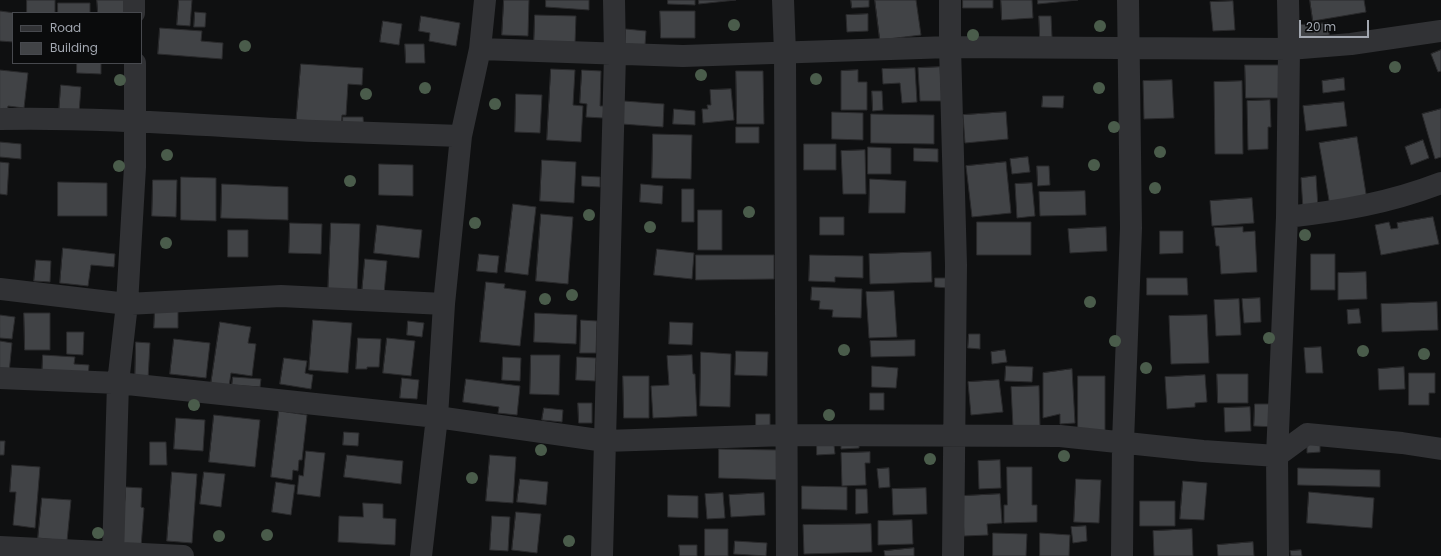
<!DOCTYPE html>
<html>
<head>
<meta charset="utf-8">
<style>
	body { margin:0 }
	#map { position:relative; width:1441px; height:556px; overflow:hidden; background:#0f1011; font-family:Poppins,sans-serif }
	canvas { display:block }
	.legend { position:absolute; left:12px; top:12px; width:130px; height:52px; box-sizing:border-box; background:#0a0b0c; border:1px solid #47494e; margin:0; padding:5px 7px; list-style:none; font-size:12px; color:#a2a7b0 }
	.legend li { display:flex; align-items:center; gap:8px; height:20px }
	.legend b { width:20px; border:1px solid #47494e }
	.scale { position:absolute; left:1299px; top:20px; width:70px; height:18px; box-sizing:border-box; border:2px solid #a2a7b0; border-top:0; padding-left:5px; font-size:12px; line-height:14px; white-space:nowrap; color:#a2a7b0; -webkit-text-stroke:3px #0a0b0c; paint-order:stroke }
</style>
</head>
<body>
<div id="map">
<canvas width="1441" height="556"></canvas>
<ul class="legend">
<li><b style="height:5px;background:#313235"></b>Road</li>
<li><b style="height:11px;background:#414346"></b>Building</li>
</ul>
<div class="scale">20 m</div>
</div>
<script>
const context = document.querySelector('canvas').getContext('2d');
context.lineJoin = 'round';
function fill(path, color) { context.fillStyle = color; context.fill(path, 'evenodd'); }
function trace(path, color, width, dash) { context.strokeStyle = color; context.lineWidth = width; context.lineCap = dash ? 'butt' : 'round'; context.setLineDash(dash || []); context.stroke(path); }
const building = new Path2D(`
	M27,0H55V13H27Z
	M97,0H127V13H98Z
	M179,0H192L190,26L177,25Z
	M504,0H529L528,36L502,35Z
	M546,0H589V10L546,7Z
	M668,0H695V5L668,4Z
	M699,0H736L699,4Z
	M851,0H869V7L852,8Z
	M875,0H916L921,35L880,40Z
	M963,0H993V8H963Z
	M1001,0H1032L1033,18L1002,20Z
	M1038,0H1078L1038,4Z
	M1310,0H1364L1366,12L1313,21Z
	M1233,1L1235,30L1213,31L1210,2Z
	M58,3H90V13H58Z
	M0,11L15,13H13V42L0,41Z
	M660,11H695V38H661Z
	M195,12L206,13L205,27H194Z
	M868,14V31L847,32L846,15Z
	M535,15L576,16L575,43L534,42Z
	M421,16L460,23L456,46L429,41L430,33L419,31Z
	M1039,16H1051L1052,37H1040Z
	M383,21L402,24L399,45L380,42Z
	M1328,23L1330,41L1296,43V29H1300V25Z
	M160,28L202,31L201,41L223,43L222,59L158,54Z
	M626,29L646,31L645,45L625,44Z
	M405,44H424L425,63H406Z
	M1441,50V71L1438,72L1431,54Z
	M77,63H101V74L77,73Z
	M301,64L363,68L362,85L348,84L346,115H342L341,128L296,125Z
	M1245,65H1280L1281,98H1246Z
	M940,67L942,101H920L918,68Z
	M915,68L917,102L902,103L900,83L883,84L882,69Z
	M551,69L575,70L573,105L583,106L581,142L547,140Z
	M0,70L28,73L24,108L8,106L7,114L0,113Z
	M582,70L601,71L600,106H604L603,118L586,117L587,104L580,103Z
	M858,70V82H867V110H841V71Z
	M736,71H763L764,124H737Z
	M1344,78L1345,90L1323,93L1322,81Z
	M1172,80L1174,118L1144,119L1143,81Z
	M1242,81L1243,154H1215L1214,82Z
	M61,85L81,87L79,113L59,112Z
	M731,89L734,120L703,123L702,109H708L707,105H711L710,90Z
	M872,91H882L883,110L873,111Z
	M516,94L542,95L540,133L515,132Z
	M1043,96H1064L1063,108L1042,107Z
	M1270,100L1271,127H1268V149L1248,150L1247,101Z
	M624,101L664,104L663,127L622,124Z
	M1344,102L1347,126L1306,131L1303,106Z
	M674,109L695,111V125L673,124Z
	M1441,109V157L1435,159L1422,114Z
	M832,112L863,113V140L832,139Z
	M1006,112L1008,139L965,143L963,115Z
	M871,114L934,115V144L871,143Z
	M343,117H363L364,130H343Z
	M736,127H759V143H736Z
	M653,134L692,135L691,179L652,178Z
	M1357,137L1367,200L1330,206L1319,143Z
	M1423,140L1429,158L1411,165L1405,147Z
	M0,142L21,144V159L0,157Z
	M804,144H836V170H804Z
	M868,147L891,148V174H868Z
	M914,148L938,149V162L914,161Z
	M865,150L866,194H843L841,151Z
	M1028,157L1030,172L1012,174L1010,159Z
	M542,160L576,162L574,203L540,201Z
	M0,162L9,163L7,195L0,194Z
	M1006,162L1011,213L972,217L966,166Z
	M379,164L413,165V196L379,195Z
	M1037,166H1049L1050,185L1038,186Z
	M582,176L600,177V187L582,186Z
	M1316,176L1318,208L1303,209L1301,178Z
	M181,177L216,178V221L181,220Z
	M870,179L906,181L905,213H869Z
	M153,180H177L176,217L152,216Z
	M58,182L107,183V216H58Z
	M1032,183L1035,216L1017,218L1015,184Z
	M222,184L288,187V220L221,218Z
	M641,184L663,186L662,204L640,202Z
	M682,189H694V222H682Z
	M1085,191L1086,215L1040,216L1039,192Z
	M1252,198L1254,223L1212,226L1210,201Z
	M513,204L536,207L528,275L505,272Z
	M698,210H722V250H698Z
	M541,214L573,217L568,284L536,281Z
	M820,217H844V235H820Z
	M1433,217L1439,244L1381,255L1375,225L1389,222L1391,229L1398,228L1397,223Z
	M977,222H1031V255H977Z
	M290,223L322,224L321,254L289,253Z
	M331,223L360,224L357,294L328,293Z
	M377,225L422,230L419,258L374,253Z
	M1106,227L1107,251L1070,253L1068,229Z
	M1243,227V232L1255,231L1257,272L1221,274L1219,246H1216L1214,228Z
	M228,230H248V257H228Z
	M1160,231H1183V253L1160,254Z
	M63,248L115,254L114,267L91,265L88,286L60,283Z
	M657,249L694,253L692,279L654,275Z
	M931,252L932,282L870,284L869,254Z
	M479,254L499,256L497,273L477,271Z
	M1311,254H1335V290H1311Z
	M696,255H774V279L696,280Z
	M810,255L863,256V278L835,277V282L809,281Z
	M365,259L387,261L384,294L362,292Z
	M36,260L51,261L50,282L34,281Z
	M1366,272L1367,299L1338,300V273Z
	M935,278H949V288L935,287Z
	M1147,278H1187L1188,295H1147Z
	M486,282L505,284L504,288L526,291L520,346L480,342Z
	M812,287L862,289L861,318L832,317L833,310L819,309L820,301L811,300Z
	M894,291L897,337L869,338L866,292Z
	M1260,298L1261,322L1244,323L1242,299Z
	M1239,299L1241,335L1216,336L1214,300Z
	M1437,302L1438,330L1382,332L1381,304Z
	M155,309L178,310V328H154Z
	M1359,309L1361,323L1348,324L1347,310Z
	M24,313H50V350H25Z
	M535,313L577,315L576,344L534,342Z
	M0,315L15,317L12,339L0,338Z
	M1207,315L1209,363L1171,364L1169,316Z
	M313,320L352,323L348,373L309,370Z
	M581,320L597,321L596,353H580Z
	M408,321L424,323L422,337L407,335Z
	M220,322L251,327L248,343L256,344L252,376L231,373L229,386L211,384Z
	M670,322L693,323L692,345L669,344Z
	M67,332H84L83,355L67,354Z
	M969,334H980V349L968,348Z
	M358,338L381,339L379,367H367V369H356Z
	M387,338L415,341L411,376L383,373Z
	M174,339L210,343L206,378L170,374Z
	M915,340V356L871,357L870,341Z
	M0,341L12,343L9,373L0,372Z
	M136,342L150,343L148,379H135Z
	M1321,347L1323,373H1306L1304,348Z
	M1005,350L1007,362L992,364L991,352Z
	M736,351L768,352L767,376L735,375Z
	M701,352L731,354L730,407L700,406Z
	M43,355L75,357L74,364L89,365L88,378L42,375Z
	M531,355H560L559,395L530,394Z
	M692,355L693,374H695L697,416L653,418L651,386L669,385L667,356Z
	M503,357L521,358L520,381L502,380Z
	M577,357L596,358L595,381L576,380Z
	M284,358L307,361L305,373L313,375L311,389L280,384Z
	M872,366L898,368L896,388L872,387Z
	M1006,366L1033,367L1032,382L1005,381Z
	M1404,367L1405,389L1379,390L1378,369Z
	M1072,369L1075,423L1060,424V414L1043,418V373Z
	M1409,373H1435V393H1429V405H1409Z
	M1217,374H1248V403H1218Z
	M1205,375L1207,402L1195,403V407L1167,409L1165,377Z
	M623,376H649V418H624Z
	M1078,376H1105V431H1078Z
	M233,377L261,379L260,387L232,385Z
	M402,378L419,380L417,399L400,398Z
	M466,379L520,386L517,415L498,413L499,407L463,402Z
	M999,380L1003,412L971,415L968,382Z
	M1039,386L1040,426L1013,427L1011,387Z
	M870,393H884V410H870Z
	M578,403H592V423H579Z
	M1255,404H1275V427L1254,426Z
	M1250,407L1251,431L1225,432L1224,408Z
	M544,408L563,410L562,422L542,420Z
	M279,411L307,415L302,460H299L298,471L293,470L292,480L271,477Z
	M756,414H770V431H756Z
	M214,415L260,420L255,467L209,462Z
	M176,418L205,420L203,451L174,449Z
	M344,432L359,433L358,446L343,445Z
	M859,437V448L841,449V438Z
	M1320,439V452L1307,453V440Z
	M0,441H5L4,455H0Z
	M150,442H166L167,465H150Z
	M817,445H834L835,454L817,455Z
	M719,449L778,450L782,480L719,478Z
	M306,451L325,453L320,497L297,494L299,475L303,476Z
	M870,452V463H865L866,485L842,486L841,453Z
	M347,455L403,461L401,484L344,477Z
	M490,455L516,457L513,503L486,501Z
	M1000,460L1001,488L979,489L978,461Z
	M12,465L40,467L35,528L13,525L16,492H10Z
	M1007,467H1032V505H1037V522L1004,523V505H1007Z
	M889,468L890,487L879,488L877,469Z
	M1298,468L1380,470V487L1298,485Z
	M172,472L197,474L192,543L167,541Z
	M204,472L225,474L221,507L200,504Z
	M520,479L548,482L546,505L517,502Z
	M1076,479L1101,480L1099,523L1074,522Z
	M1183,481L1207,483L1204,520L1180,519Z
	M276,482L295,485L291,515L272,512Z
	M802,486L847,487V510L802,509Z
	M126,487L142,488L141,507L144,508L141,547L122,545Z
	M926,488L927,514L893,515L892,489Z
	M856,489H867L868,513L856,514Z
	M1309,492L1374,498L1372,528L1307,523Z
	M723,493L725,518L707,519L705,494Z
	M764,493L765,515L731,517L729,495Z
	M1000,494L1002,523L987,524L988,535L964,536L962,496Z
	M668,495L698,496V518L668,517Z
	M42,498L71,500L67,541L38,538Z
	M1140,501H1175V526H1140Z
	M363,503L383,504V518L396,519L395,545L338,542L339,516L363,517Z
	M516,512L541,514L537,553L512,550Z
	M492,516L510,517L508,551L490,550Z
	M912,520L913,544L878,545V521Z
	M871,524L872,552L804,554L803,525Z
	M1086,526L1087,541L1073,543L1071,527Z
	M705,529H728V556H705Z
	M1192,529L1193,556H1154L1153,531Z
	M993,533L1027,534L1026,556H993Z
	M1040,533L1070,535L1069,556H1040Z
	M735,541L767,543L766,556L734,554Z
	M1253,542L1254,556H1218L1217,545Z
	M679,545H697V556H680Z
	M914,548V556H885L884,551Z
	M1301,550L1302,556H1291L1290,551Z`);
fill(building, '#414346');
trace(building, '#2a2a2c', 1);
trace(new Path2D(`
	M134,0V13
	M783,0L785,53L787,556
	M950,0V47L956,265L953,556
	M480,49L683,56L950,47L1289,49L1351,44L1441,31
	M0,119C105,117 210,126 315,131C363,133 412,134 461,136
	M1287,217C1341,211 1389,203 1441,183
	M0,289L127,304L281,296L444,304
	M0,378L118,383L437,417L605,441L786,435L1060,436L1203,451L1277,456L1307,434L1402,443L1441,449
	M0,547L183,556
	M113,556L118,383L127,304L135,167V63
	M421,556L437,417L444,304L461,136L480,49L485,0
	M602,556L615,54L614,0
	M1122,556L1123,442L1131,228L1128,0
	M1278,556L1277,456L1287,217L1289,49L1288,0`), '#313235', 22);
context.fillStyle = '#4a5c4b';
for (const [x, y] of [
	[734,25],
	[1100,26],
	[973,35],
	[245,46],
	[1395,67],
	[701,75],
	[816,79],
	[120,80],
	[425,88],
	[1099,88],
	[366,94],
	[495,104],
	[1114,127],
	[1160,152],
	[167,155],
	[1094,165],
	[119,166],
	[350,181],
	[1155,188],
	[749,212],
	[589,215],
	[475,223],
	[650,227],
	[1305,235],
	[166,243],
	[572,295],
	[545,299],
	[1090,302],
	[1269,338],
	[1115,341],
	[844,350],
	[1363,351],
	[1424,354],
	[1146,368],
	[194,405],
	[829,415],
	[541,450],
	[1064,456],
	[930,459],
	[472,478],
	[98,533],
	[267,535],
	[219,536],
	[569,541]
]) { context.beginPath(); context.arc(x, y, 6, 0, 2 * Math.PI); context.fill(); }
</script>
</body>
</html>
